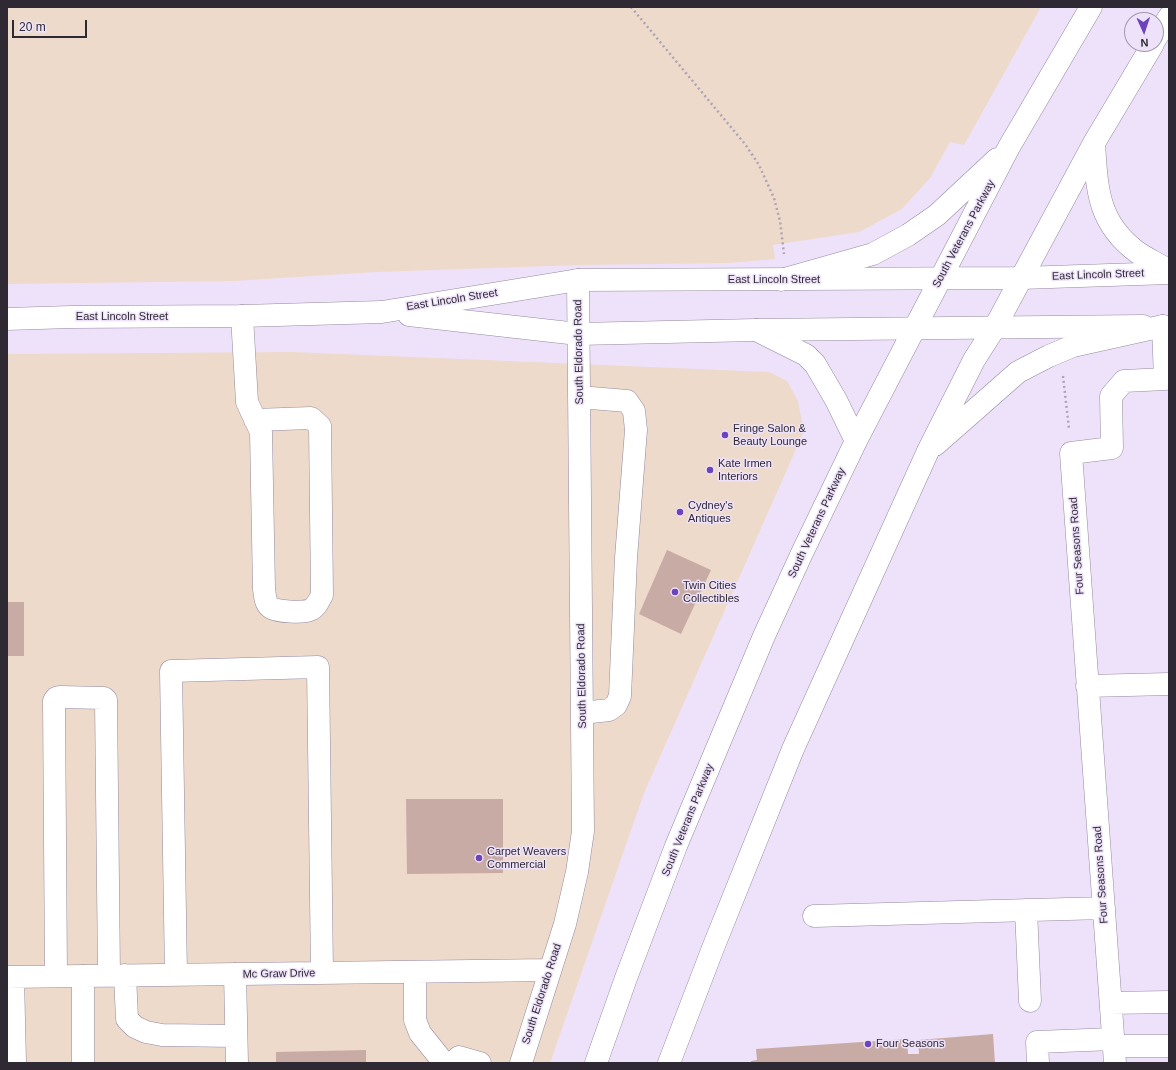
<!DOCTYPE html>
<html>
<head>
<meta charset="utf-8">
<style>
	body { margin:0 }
	#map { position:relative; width:1176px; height:1070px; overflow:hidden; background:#eee2fa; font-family:Arial,sans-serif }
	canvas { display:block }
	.frame { position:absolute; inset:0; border:8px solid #2e2932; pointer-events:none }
	.north { position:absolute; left:1124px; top:12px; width:40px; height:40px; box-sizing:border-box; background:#eee2fa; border:1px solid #a198aa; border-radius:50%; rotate:177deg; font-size:11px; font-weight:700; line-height:16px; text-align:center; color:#2e2932 }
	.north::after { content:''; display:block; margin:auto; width:14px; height:18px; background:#6c43bb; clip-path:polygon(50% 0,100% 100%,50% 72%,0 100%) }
	.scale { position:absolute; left:12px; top:20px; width:75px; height:18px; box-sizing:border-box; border:2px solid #2e2932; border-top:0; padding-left:5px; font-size:12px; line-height:14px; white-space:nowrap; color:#2e2932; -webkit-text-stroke:3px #eee2fa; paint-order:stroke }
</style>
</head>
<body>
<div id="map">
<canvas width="1176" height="1070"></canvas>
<div class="frame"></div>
<div class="north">N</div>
<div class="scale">20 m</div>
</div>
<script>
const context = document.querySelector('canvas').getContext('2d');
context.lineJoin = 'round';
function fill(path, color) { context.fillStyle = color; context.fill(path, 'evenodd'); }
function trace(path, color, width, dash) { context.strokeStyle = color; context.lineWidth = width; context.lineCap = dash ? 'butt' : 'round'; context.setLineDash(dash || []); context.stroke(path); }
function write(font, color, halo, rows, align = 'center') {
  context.font = font + ' Arial,sans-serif'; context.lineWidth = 3; context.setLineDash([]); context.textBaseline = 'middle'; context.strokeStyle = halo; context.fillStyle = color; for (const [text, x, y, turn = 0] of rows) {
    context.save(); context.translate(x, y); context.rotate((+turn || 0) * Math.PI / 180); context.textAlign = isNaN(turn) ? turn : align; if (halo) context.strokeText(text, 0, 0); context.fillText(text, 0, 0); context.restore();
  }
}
fill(new Path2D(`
	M7,7H1041L964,145L950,142L930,178L902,209L859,232L773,245L775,259L729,263L579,265L376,272L234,281L7,284Z
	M293,352L769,372L787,381L798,401L804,431L644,793L550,1063H7V354Z`), '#eddaca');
fill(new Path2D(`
	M667,550L711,570L681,634L639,614Z
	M7,602H24V656H7Z
	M406,799H503V873L407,874Z
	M993,1034L995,1063H751V1061L757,1060L756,1049L907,1039L908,1054H919L918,1040Z
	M366,1050V1063H276V1052Z`), '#c8aba5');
const minor = new Path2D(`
	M242,316L247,402L261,432L264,589C265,595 265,603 270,607C275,612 304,613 310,610C317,607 319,600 322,595L320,426L311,418L255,420
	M579,397L627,401L634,411L636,430L626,558L620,696L616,705L609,710L582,713
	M1087,686L1169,684
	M1026,910L1030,1001
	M814,916L1104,908
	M415,972V1020L420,1033L444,1063
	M235,974L237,1063
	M125,975L127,1019L135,1027L146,1032L162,1035L236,1036
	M176,975L171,671L318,667L322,973
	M56,976L54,701L56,698L60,697L104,698L106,700L109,975
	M7,977L550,970
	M13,977L15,1063
	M1111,1003L1169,1002
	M1114,1046H1169
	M83,1063V976
	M453,1063L459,1057L480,1063
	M521,1063L565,924L577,872L583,831L578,280
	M1038,1063L1037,1042L1113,1039
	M1115,1063L1071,453L1112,448L1111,396L1124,381L1165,379L1163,326`);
const major = new Path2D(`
	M409,315L578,334L756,330L1143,326
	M7,319L71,317L242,316L382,312L578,280L1021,278L1169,273`);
const highway = new Path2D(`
	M1156,38L1169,17
	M1094,143C1097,188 1097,222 1137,252C1147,259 1159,264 1169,271
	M781,280L873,254L908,235L937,215L997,159
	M756,330L806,355L815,364L836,400L856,441
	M935,445L1018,372L1049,356L1073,346L1163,326
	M596,1063L626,978L676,846L764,636L802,553L856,441L1009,147L1091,7
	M669,1063L713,948L793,749L928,451L974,360L995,327L1094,143L1153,44`);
trace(minor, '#95899f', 23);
trace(major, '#95899f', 23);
trace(highway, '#95899f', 23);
trace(new Path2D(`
	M631,7L745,144L759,165L774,198L780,221L784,254
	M1063,376L1069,429`), '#ada3b6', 2.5, [2, 3]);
trace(minor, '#fff', 22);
trace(major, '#fff', 22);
trace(highway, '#fff', 22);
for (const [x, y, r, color] of [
	[725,435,4,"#6c43bb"],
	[710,470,4,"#6c43bb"],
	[680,512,4,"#6c43bb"],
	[675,592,4,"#6c43bb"],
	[479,858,4,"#6c43bb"],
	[868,1044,4,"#6c43bb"]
]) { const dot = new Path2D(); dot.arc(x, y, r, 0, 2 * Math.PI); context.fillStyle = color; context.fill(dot); trace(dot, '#eee2fa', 1.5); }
write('11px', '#2e2932', '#eee2fa', [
	["South Veterans Parkway",964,234,-62],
	["East Lincoln Street",1098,275,-2],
	["East Lincoln Street",774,280],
	["East Lincoln Street",452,300,-9],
	["East Lincoln Street",122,317],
	["South Eldorado Road",579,352,-91],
	["South Veterans Parkway",817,523,-65],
	["Four Seasons Road",1077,546,-94],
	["South Eldorado Road",582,676,-91],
	["South Veterans Parkway",688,820,-68],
	["Four Seasons Road",1101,875,-94],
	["Mc Graw Drive",279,974,-1],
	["South Eldorado Road",542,994,-72]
]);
write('11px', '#2e2932', '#eee2fa', [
	["Fringe Salon &",733,429],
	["Beauty Lounge",733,442],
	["Kate Irmen",718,464],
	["Interiors",718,477],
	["Cydney's",688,506],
	["Antiques",688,519],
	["Twin Cities",683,586],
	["Collectibles",683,599],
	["Carpet Weavers",487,852],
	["Commercial",487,865],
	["Four Seasons",876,1044]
], 'left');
</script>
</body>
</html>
